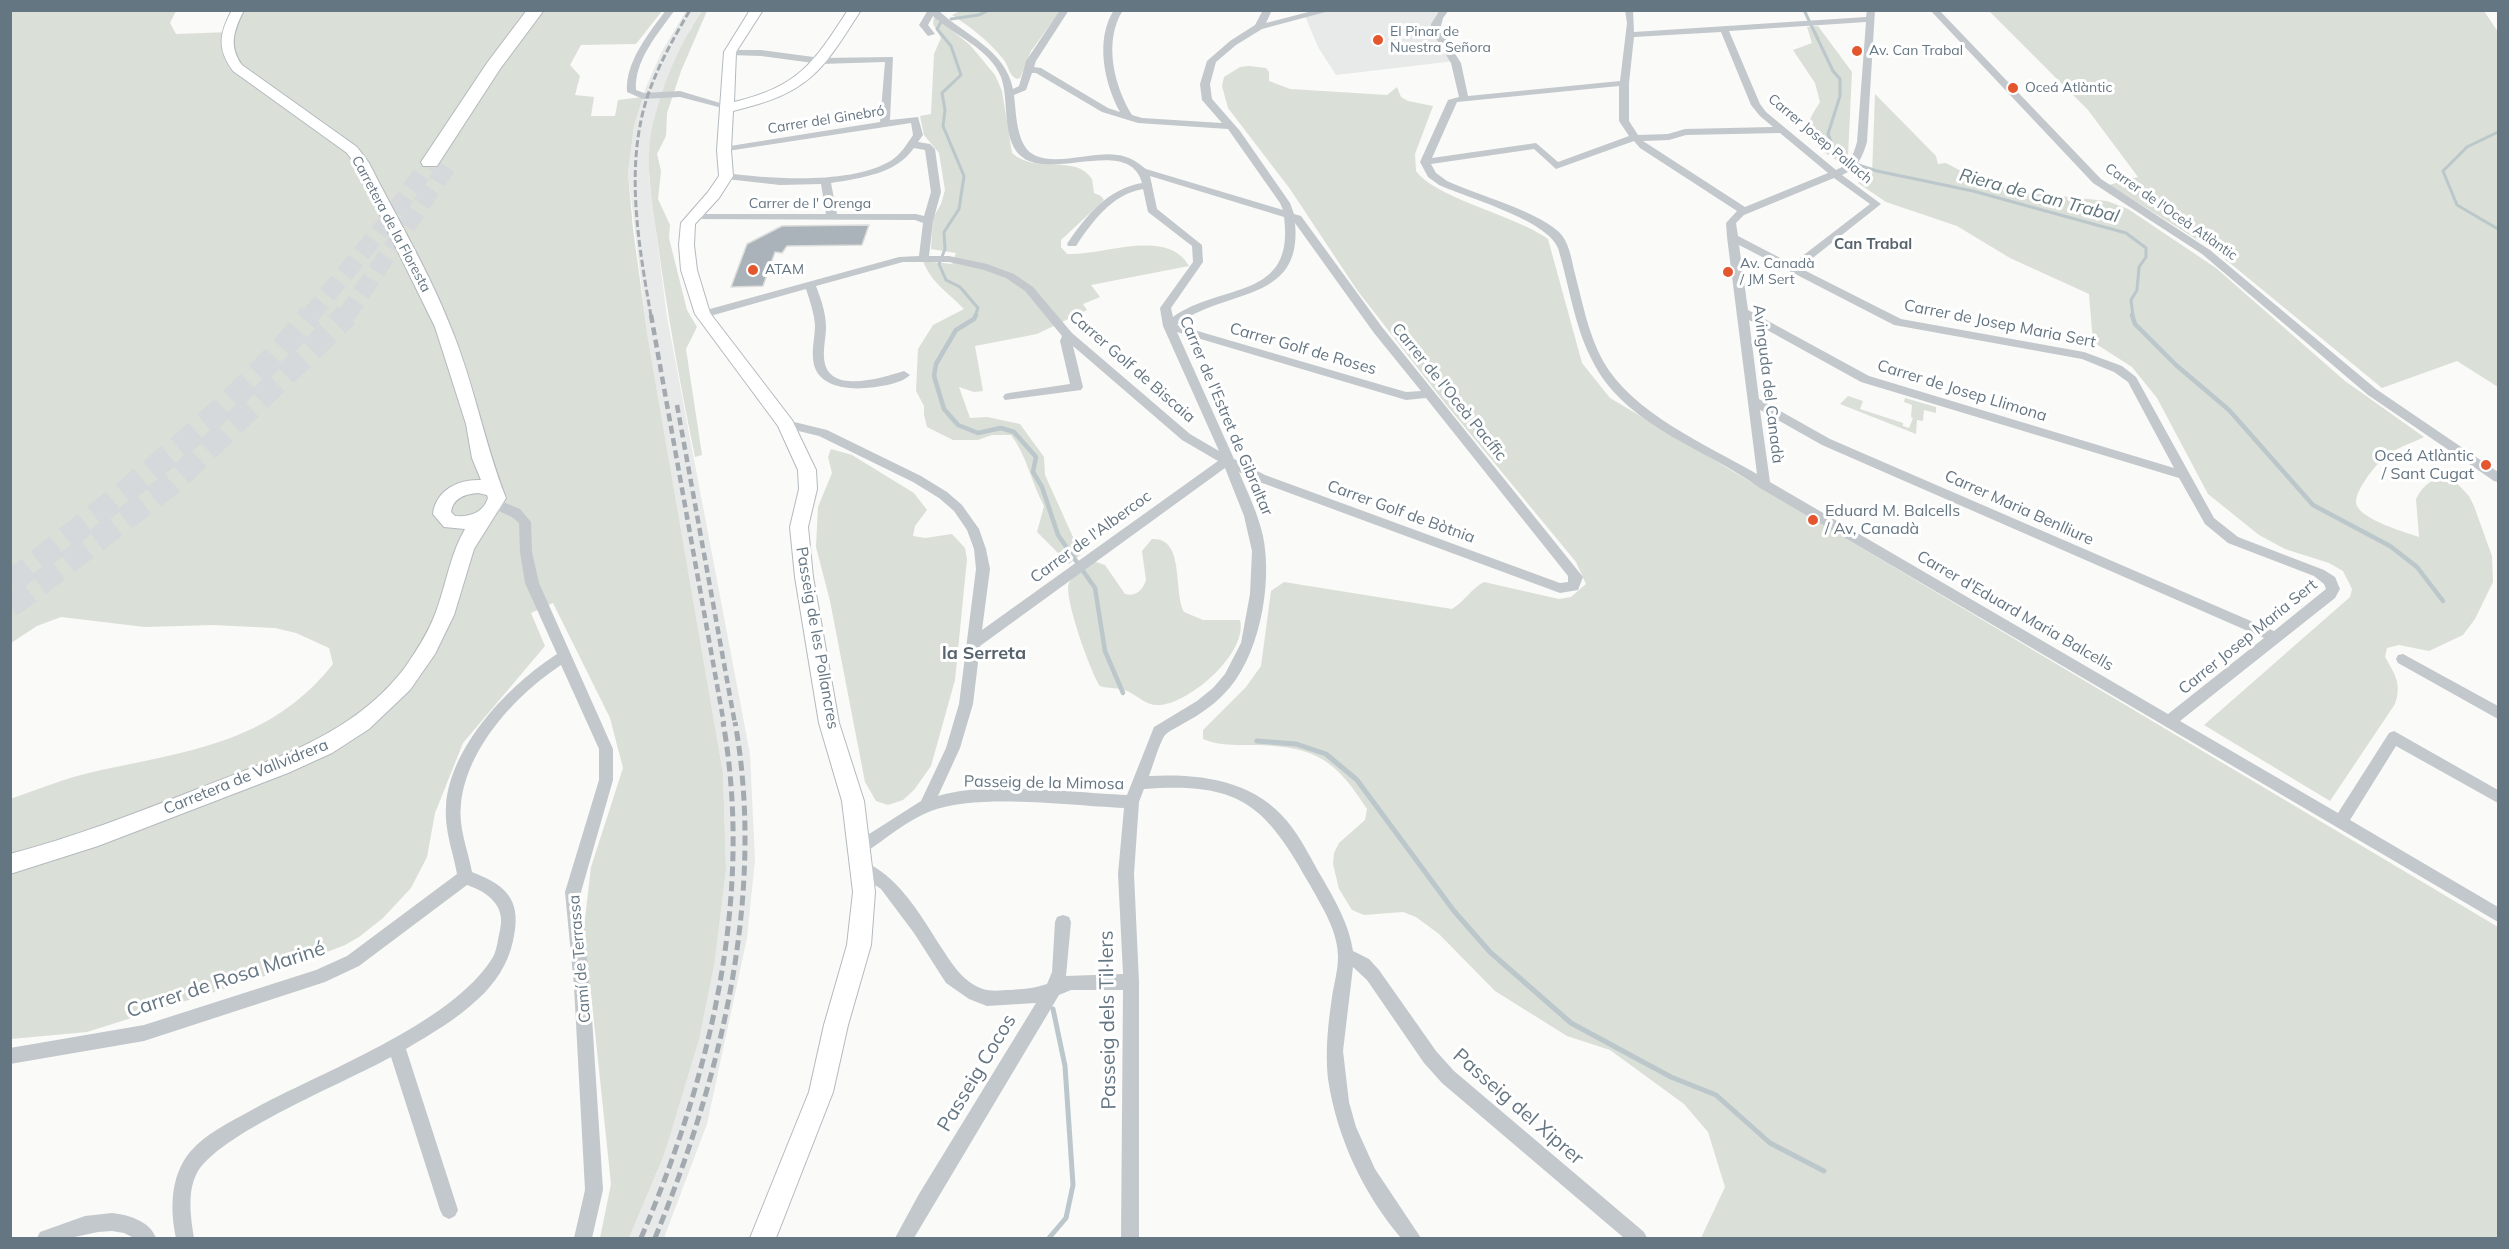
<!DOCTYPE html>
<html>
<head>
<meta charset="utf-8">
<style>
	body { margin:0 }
	#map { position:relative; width:2509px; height:1249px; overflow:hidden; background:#fafaf8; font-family:Mulish,sans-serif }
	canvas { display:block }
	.frame { position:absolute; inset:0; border:12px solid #657683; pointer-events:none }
</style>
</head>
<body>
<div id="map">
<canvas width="2509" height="1249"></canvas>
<div class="frame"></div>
</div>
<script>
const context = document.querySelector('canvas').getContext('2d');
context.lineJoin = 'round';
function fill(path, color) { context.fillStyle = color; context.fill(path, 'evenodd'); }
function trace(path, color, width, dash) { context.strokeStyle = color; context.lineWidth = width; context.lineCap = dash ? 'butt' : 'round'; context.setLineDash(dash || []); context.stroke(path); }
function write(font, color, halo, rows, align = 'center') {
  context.font = font + ' Mulish,sans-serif'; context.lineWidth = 6; context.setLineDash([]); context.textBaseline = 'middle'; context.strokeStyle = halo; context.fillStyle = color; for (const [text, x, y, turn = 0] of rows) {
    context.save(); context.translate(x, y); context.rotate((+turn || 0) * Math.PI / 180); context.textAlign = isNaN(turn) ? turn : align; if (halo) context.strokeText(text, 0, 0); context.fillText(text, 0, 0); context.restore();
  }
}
fill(new Path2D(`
	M1329,10L1445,11L1434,26L1455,61L1336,75L1318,47L1305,16Z
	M686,11H702L690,29L649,177L667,317L750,754L755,860L747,938L707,1124L664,1238H629L664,1155L715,960L726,870L723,773L648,339L628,173L634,126L646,87L662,51Z`), '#e8e9e9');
fill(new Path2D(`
	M243,10L662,11L636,44L581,45L570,65L580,76L575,95L594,97L591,116H615L618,100L643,97L634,126L628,173L633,229L648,339L723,773L726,870L715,960L699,1039L664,1155L629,1238H600L611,1184L584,927L591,867L623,768L610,718L553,603L531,613L545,646L463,743L435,813L427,857L411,888L383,918L359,937L345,945L268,975L87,1032L11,1039L10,799C37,790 65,778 93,772C185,751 269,745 333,664L329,648L296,633L275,628L213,625L145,627L61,617L37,626L11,643V11H176L170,23L176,34L230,32Z
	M962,10L1060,11L1031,51L1020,78L1017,79C1009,76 1009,67 1004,60C990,42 972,28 952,15Z
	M702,11H707L681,71L667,113L666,136L657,154L661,171L658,199L670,225L669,238L687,310L697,327L686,349L702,455L695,457C680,384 667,311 657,237C652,201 645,163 652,128C662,86 678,46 702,11Z
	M1989,11H2484L2498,32V387L2457,361L2382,388L2214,250L2109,185L2138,177L2088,110Z
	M934,16L970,45L995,75L1002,91L1012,153C1036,175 1075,153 1092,179L1094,193L1101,196L1104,200L1061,240V247L1067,254C1102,256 1167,227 1189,266L1091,285L1100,297L1083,304L1087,310L1037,334L975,346L983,391L974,392L959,387L970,418L987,417L1020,424L1044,457L1045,475L1073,537L1085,551L1069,564L1037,532L1044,506C1031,482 1027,456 1011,435H992L978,440H953L927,427L924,415V406L916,391L918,349L933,325L964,309C948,292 932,284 923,261L952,264L956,253L931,249L933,218L941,204L945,190L939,153L924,135L920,116L931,114L934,54L941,38L933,24Z
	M1818,26L1852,72L1848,156L1840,161C1826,156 1808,141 1809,125C1810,116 1816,109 1820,102L1815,83L1793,50L1812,43L1807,27Z
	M1249,66L1266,68L1269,72V81L1290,89L1387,95L1397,87L1401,97L1408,101L1433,106L1415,154L1416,171C1435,198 1517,216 1548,239L1582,363L1610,398L2498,927V1238H1701L1725,1187L1708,1132L1684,1104L1610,1050L1567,1036L1495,991L1439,934L1416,917L1403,912L1364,915L1352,910L1339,889L1333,864L1334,853L1339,843L1365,820L1367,809C1335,758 1313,746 1253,745C1236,745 1219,746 1203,739V730L1246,687L1261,666L1271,591L1284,582L1452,609C1465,601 1472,588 1484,582L1559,599L1571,597L1586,584L1576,562L1444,402L1357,290L1290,189L1228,108L1222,86L1224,77L1240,67Z
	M1875,94L1936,156L1938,164L1946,163L1978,180L2031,193L2107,201L2128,209L2216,268L2345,381L2424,437C2412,443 2396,448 2386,456C2377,463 2351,494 2357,506C2364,520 2404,532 2419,537L2416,499C2425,482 2434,477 2453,479L2469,496L2474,506L2492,556L2493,582L2475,619L2463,635L2429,651L2399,645L2387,648L2385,657C2395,674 2402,684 2395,704L2330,801L2204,725L2350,597L2352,589L2343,571L2329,563L2285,549L2259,535L2208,494L2157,398L2132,367L2093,342L2089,294L2010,258L1957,226L1886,202L1858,183L1872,175Z
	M1848,396L1863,401L1860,409L1903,423V426L1909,428L1913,418L1911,417L1912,405L1904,402L1905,398L1936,407V413L1924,410L1923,421L1917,420L1916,434L1840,404Z
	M831,449L852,455L914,493L927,510L915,526L913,536L925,538L952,534L965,548L967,559L955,680L931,766L914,790L903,800L888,805L876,801L865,782L830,601L816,547L818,507L832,473L828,457Z
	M1152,539C1185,537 1173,590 1184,612L1203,620H1240C1248,653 1190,703 1160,705C1145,706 1139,696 1127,691C1118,687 1109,689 1100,686C1091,673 1063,596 1069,583C1073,575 1085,565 1093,561L1105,565L1125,594C1136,597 1143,590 1146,580L1142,551Z`), '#dadfd7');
trace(new Path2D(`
	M1804,10L1833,71L1840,79V96L1828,134L1835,152L1849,162L1877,171L1973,191L2126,233L2146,248V257L2139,267L2137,290L2131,300L2133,316
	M951,19L979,15L989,10
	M941,22L937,29L951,46L961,75L942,93L945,110L943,126L964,176L959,209L944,232L945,249L939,264L946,280L960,287L978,308L975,316
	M2498,132L2467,147L2443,171L2457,205L2498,229`), '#bbc7cb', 3);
trace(new Path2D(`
	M976,315L974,319L956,330L936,364L934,376L944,409L958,425L978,433L1001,428L1014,432L1036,457L1033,472L1042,487L1058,535L1095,588L1105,651L1123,693
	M2132,315L2135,324L2176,365L2229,410L2313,505L2390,546L2417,567L2443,601`), '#bbc7cb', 4.5);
trace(new Path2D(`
	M1257,741L1296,744L1326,754L1357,780L1454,911L1490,952L1571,1023L1671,1077L1716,1095L1770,1143L1824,1171
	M1049,1238L1066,1218L1073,1185L1065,1066L1053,1009`), '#bbc7cb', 5);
const building = new Path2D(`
	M869,225L862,245L787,246L782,253L775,252L763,286L731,287L747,244L782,226Z`);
fill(building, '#aab3b9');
trace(building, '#dcdcda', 1.5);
trace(new Path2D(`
	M310,316L389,220L428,165
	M346,316L450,162`), '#d5d9db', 18, [18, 9]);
trace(new Path2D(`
	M10,583C115,499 225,419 311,315
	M10,606L172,483L347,315`), '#d5d9db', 24, [24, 12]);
const secondary = new Path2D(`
	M232,10H244C234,30 228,46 242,65L357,147L369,163C396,217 429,271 451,328C474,383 484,443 506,498L474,549L454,615L435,654L410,690L369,729L332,753L288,773L98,846L10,874V854C74,837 134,814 195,790C272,759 354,736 406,666C419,647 431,628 438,606C447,580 451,553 465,529L444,527L433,514C436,490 458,479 481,480L472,458L466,424L435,327L355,164L347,153L233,71C217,49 219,34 232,10ZM478,493L487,495L488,498C483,513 470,517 455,516L451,512C453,498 465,494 478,493Z
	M750,10H763L736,52L734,102C799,86 813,64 848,10H861C821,73 809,93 733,111L731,150L733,176L719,198L695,224L694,245L697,270L710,313L792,420L816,470L817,489L808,527L813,577L839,723L864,801L875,892L871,945L848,1025L833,1092L776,1238H750L809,1092L824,1025L847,945L853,892L842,801L819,723L795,577L790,527L799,489L798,470L778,426L695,314L681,270L679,245L681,223L708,192L719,176L717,150L724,52Z`);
const highway = new Path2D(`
	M527,10H544L500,69L437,166H423L421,162L487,63Z`);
trace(secondary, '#b3babf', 2);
trace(highway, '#b4b9bd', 2);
fill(new Path2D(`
	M666,10H675C658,33 634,61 636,90L644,93L680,91L730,106V110L680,97L643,99L627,92C625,62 649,33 666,10Z
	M928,10H938C964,35 1005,49 1013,89L1019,86L1026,61L1060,10H1069L1036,61L1034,67L1041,68L1108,108L1120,112C1104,83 1095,39 1114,10H1123C1103,41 1114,86 1132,115L1142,118L1222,123L1202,100L1200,84L1207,61L1230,41L1255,25L1263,10H1272L1266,23L1316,10H1333L1262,29L1236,45L1216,62L1210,84L1212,99L1240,131L1290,203L1294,214L1301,216L1382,327L1583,577L1578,590L1560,593L1257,481L1239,472C1248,493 1258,514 1263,536C1273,585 1259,660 1223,695C1212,706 1199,715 1186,722C1180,726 1172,729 1166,734C1160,740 1153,766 1149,776C1199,773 1254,780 1287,821C1301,838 1310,857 1321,876C1335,900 1349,924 1353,951L1369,959L1379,970L1436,1051L1454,1071L1644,1232L1647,1238H1624L1442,1083L1424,1063L1367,980L1353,967L1343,1051L1349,1102L1356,1127L1375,1169L1421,1238H1401C1363,1193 1337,1138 1328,1079C1325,1052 1328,1024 1332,997C1334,984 1338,970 1338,957C1338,931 1322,907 1310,885C1265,805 1241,782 1144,789L1139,802L1134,874L1139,982V1238H1121L1123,990H1071L1059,995L914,1238H895L919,1194L1036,1003L987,1006L969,999L946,983L914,933L881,889L857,873L854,868L857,863L862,861C897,874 920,914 939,944C951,962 962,982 983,989C992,992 1002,990 1011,990C1023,989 1036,988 1047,984L1052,972L1055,922L1057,917L1063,915L1069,917L1071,922L1066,976L1123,974L1118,874L1124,808C1072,806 979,793 931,811C908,820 886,838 865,853L860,855L855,853L852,848L855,843L921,801L946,748L959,704L976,569L974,549L967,530L954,511L939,498L913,482L819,436L782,427L780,424L786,420L827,430L921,476L947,492L962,505L979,529L986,549L990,569L982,630L1218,461L1182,440L1073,346L1083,387L1081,390L1005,400L1003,397L1005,394L1009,393L1070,384L1060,341L1062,336L1025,291L1006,278L984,270L949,262H903L816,286C821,299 826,313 826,327C826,339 822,352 825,364C833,394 884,377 904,371L910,375C901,384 879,387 866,388C844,390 814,385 813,358C812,347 815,336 815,325C814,313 810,301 806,289L703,318L699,316V312L899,257L919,256L923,223L915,220L687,219V215L691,214H826L821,184L780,185L726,179L721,176L726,173C771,179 852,185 892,160C901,154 907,144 913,135L911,123L721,152V148L724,147L880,122L885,62L821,64L761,56L730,55L727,54V50H761L821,58L893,57L890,120L918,117L923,135L918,142L930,144L935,149L941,192L933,221L929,256H949L987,264L1014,274L1033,287L1072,333L1190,434L1219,451L1163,326L1160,308L1193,262L1192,246L1148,212L1143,189C1112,194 1092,222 1076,246H1068L1067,244C1086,216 1107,189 1142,183C1130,137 1057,178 1025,159C1000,144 1010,101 1001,77C989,48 955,36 933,16L928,25L935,34L928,36L919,25ZM1032,73H1036L1102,112L1138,123L1228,129L1280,203L1283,210L1146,169C1137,162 1129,156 1117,155C1092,150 1039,173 1024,145C1016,131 1016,111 1014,95L1026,90ZM914,148L925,150L931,192L924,216L916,214H837L831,183C861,178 896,174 914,148ZM1150,176L1284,217C1295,301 1222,282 1173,317L1171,308L1203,262L1202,245L1157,209ZM1295,223L1374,333L1421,391L1406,392L1177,325C1224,288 1303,304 1295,223ZM1177,332L1406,400L1426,398L1568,576V582L1560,583L1265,475L1234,459ZM1225,468L1244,516L1252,551L1250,594L1241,643L1225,674L1213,688L1197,701L1154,727L1127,795C1074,793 987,781 938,796L960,748L973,704L980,646Z
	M1440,10H1449L1443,18L1440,30L1461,63L1468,96L1620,81L1627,23L1625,10H1633L1634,32L1866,17L1867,10H1875L1867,142C1862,158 1858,168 1842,175L1881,204L1800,268L1901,319L2084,352L2122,366L2136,377L2214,518L2238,537L2324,570L2335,577L2340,589L2335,598L2180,721L2338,813L2389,733L2394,731L2498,790V803L2396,746L2350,820L2498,907V922L1760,488C1704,447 1623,426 1591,358C1574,324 1569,285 1558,248C1547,220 1468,198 1439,185L1428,177L1420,162L1448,100L1459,97L1451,63L1431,30V24ZM1866,22L1857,142C1853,156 1850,164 1836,170L1766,112L1760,104L1729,31ZM1721,32L1751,105L1760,116L1773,127L1685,129L1668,134L1638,135L1629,121V83L1634,37ZM1619,86V121L1629,136L1558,162L1536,143L1432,158L1457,102ZM1780,133L1828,173L1745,207L1643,141L1669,140L1686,135ZM1634,141L1640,148L1737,211L1726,223L1727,237L1757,474C1707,445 1632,413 1603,361C1588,334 1582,300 1574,270C1571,257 1569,242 1559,232C1533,209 1479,196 1447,181L1436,173L1431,164L1534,149L1556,169ZM1834,178L1870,204L1792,264L1738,236L1736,223L1744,215ZM1739,245L1894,325L2082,359L2114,372L2128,382L2174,468L1869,376L1748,310ZM1749,320L1861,382L2179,478L2205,524L2228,543L2314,576L2324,584L2326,589L2274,631L1830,439L1759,399ZM1760,410L1822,445L2264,638L2168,714L1770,482Z
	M1930,10H1939L2101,179L2210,250L2376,389L2498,472V482L2494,481L2368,395L2202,254L2093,183Z
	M496,499L520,509L531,522L532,552L539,583L613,749V780L581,892L590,986L603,1190L592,1238H574L585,1190L574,986L565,892L599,780V749L561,665C516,695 467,747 461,804C458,827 468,850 472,872C509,886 522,902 513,941C508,964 495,984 478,999C457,1019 431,1034 406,1049L458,1210L455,1216L449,1219L443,1216L440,1210L391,1057C349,1081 214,1135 196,1175C187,1194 191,1218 194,1238H176C170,1210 170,1176 190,1152C205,1134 230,1122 250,1111C318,1073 453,1024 493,957C497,950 498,938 500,930C506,906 488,892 467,885L359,966L325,982L144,1041L10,1064V1048L144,1025L316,970L347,956L457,874C453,852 444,829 446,806C450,746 509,685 557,654L525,583L520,552L519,523C510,513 497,513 490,504L492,501Z
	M2403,654L2498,706V719L2398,663L2396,659L2398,655Z
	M112,1213C129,1215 150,1221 156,1238H134L124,1233L112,1231L98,1232L70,1238H37L40,1232L85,1216Z`), '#c3c8cc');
fill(secondary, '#fff');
fill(highway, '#fff');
trace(new Path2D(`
	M651,316C639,247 625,170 646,101C656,69 673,39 690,10`), '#a2aab0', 3, [7, 3]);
trace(new Path2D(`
	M651,315L724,724
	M677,405L735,724`), '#a2aab0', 4.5, [8, 4.5]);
trace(new Path2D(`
	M641,1238C710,1077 754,897 723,722
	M655,1238C721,1078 766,895 735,722`), '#a2aab0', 5, [10, 5]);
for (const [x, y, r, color] of [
	[1378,40,6,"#e4572e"],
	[1857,51,6,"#e4572e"],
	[2013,88,6,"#e4572e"],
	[753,270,6,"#e4572e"],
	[1728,272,6,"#e4572e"],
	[2486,465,6,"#e4572e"],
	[1813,520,6,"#e4572e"]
]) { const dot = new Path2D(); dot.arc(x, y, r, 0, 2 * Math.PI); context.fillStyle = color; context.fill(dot); trace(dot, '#fff', 2); }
write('14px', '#657683', '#fff', [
	["El Pinar de",1390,32],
	["Nuestra Señora",1390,48],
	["Av. Can Trabal",1869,51],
	["Oceá Atlàntic",2025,88],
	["Av. Canadà",1740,264],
	["/ JM Sert",1740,280],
	["ATAM",765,270]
], 'left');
write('14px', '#657683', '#fff', [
	["Carrer del Ginebró",826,120,-9],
	["Carrer Josep Pallach",1820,139,40],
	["Carrer de l' Orenga",810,204],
	["Carrer de l'Oceà Atlàntic",2171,212,35],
	["Carretera de la Floresta",391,224,62]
]);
write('bold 15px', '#57646e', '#fff', [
	["Can Trabal",1873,244]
]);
write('16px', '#657683', '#fff', [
	["Carrer de Josep Maria Sert",2000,324,11],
	["Carrer Golf de Roses",1303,349,16],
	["Carrer Golf de Biscaia",1132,367,41],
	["Avinguda del Canadà",1768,384,83],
	["Carrer de Josep Llimona",1962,391,17],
	["Carrer de l'Oceà Pacífic",1449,392,51],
	["Carrer de l'Estret de Gibraltar",1226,416,67],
	["Carrer Maria Benlliure",2019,508,24],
	["Carrer Golf de Bòtnia",1401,512,20],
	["Carrer de l'Albercoc",1091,537,-36],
	["Carrer d'Eduard Maria Balcells",2015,611,30],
	["Carrer Josep Maria Sert",2248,637,-39],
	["Passeig de les Pollancres",817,638,80],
	["Carretera de Vallvidrera",246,777,-22],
	["Passeig de la Mimosa",1044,783,1],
	["Camí de Terrassa",580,959,-95]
]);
write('16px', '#657683', '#fff', [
	["Oceá Atlàntic",2474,456],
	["/ Sant Cugat",2474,474],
	["Eduard M. Balcells",1825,511,"left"],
	["/ Av, Canadà",1825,529,"left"]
], 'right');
write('italic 18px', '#60757c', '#fff', [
	["Riera de Can Trabal",2039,196,15]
]);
write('bold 18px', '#57646e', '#fff', [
	["la Serreta",984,654]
]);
write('20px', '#657683', '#fff', [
	["Carrer de Rosa Mariné",226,980,-18],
	["Passeig dels Til·lers",1108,1020,-91],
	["Passeig Cocos",977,1073,-59],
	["Passeig del Xiprer",1518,1107,41]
]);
</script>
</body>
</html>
